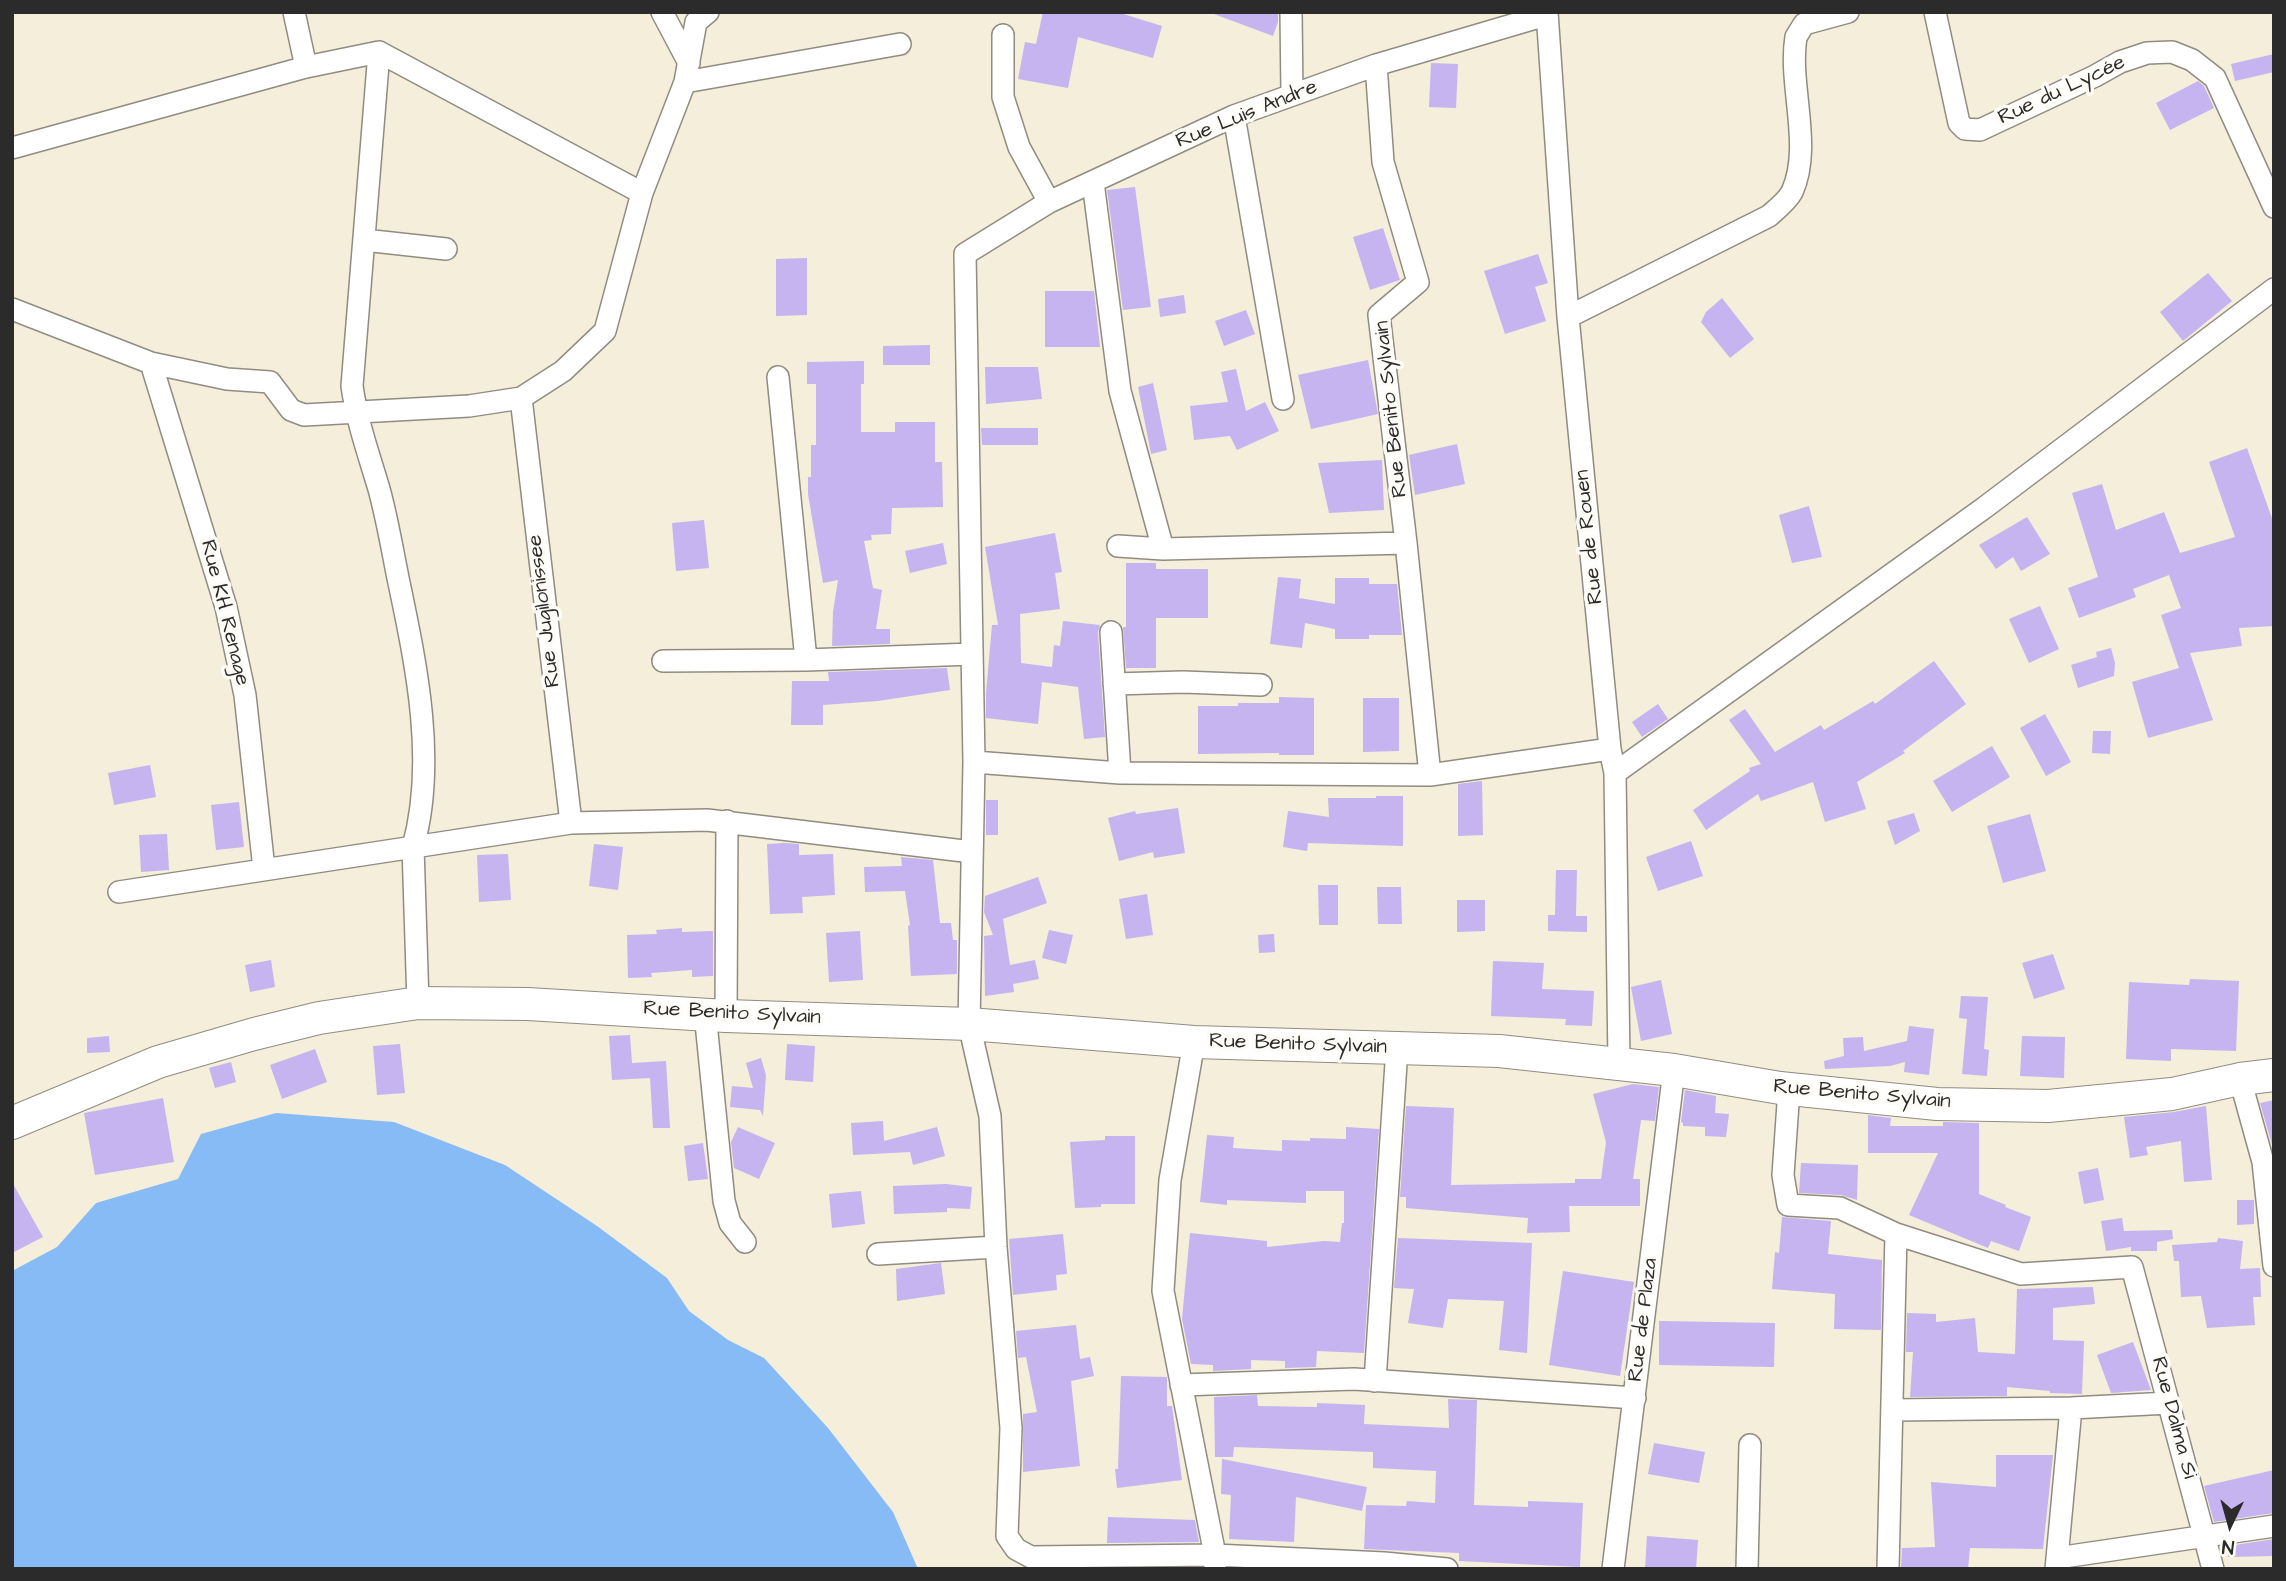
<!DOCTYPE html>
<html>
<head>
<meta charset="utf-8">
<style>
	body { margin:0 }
	#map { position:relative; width:2286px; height:1581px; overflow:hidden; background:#f4eeda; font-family:"Architects Daughter",sans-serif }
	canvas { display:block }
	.frame { position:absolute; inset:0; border:14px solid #2b2b2b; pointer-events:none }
	.north { position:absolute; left:2195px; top:1490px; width:70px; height:70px; -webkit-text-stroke:5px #fdfcf7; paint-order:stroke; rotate:185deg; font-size:19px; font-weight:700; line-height:28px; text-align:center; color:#2b2b2b }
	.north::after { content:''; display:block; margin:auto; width:24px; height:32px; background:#2b2b2b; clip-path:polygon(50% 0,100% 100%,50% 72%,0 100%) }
</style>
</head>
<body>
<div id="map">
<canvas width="2286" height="1581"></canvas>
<div class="frame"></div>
<div class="north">N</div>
</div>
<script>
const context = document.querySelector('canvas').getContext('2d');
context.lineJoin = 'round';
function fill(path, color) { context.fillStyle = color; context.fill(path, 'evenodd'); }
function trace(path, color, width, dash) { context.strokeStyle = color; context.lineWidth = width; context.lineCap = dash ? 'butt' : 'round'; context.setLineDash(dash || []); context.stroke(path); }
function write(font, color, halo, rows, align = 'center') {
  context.font = font + ' "Architects Daughter",sans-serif'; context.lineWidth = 7; context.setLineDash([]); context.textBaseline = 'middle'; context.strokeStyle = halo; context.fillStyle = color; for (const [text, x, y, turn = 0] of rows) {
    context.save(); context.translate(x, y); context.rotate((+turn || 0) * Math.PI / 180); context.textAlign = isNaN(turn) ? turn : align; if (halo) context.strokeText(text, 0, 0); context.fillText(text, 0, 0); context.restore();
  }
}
fill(new Path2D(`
	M276,1113L394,1122L505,1165L597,1226L667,1278L689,1311L728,1340L764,1358L828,1428L893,1512L918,1569H12V1271L57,1247L96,1203L178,1179L201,1134Z`), '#87bbf5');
fill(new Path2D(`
	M1043,12H1117L1162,26L1153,58L1078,37L1068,88L1018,79L1025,42L1036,44Z
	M1214,12H1278V22L1273,36L1214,14Z
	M2274,54V72L2235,81L2231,64Z
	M1431,63L1458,64L1456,108L1429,107Z
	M2198,81L2204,86L2214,108L2170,130L2156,103Z
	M1135,187L1151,307L1123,310L1107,190Z
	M1383,228L1400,280L1370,290L1353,237Z
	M1538,254L1548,283L1535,287L1546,321L1505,334L1484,271Z
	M807,258V315L776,316V259Z
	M2208,273L2232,301L2183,341L2160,312Z
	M1045,291H1094L1100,347H1045Z
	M1184,295L1186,313L1160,317L1158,299Z
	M1722,298L1754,339L1730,358L1701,322L1706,312Z
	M1246,310L1255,334L1224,346L1215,321Z
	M930,345V365H883V346Z
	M1368,360L1378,414L1311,429L1298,375Z
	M864,361V384H861V432H895V422H935V462H942L943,507L892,508L891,534L871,535L872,540L864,541L873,588L882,590L876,629H890V644L832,646L833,612L838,580L823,583L808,494V477H811V445H816V384H807V362Z
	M985,367H1038L1042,399L986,404Z
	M1236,369L1246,411L1265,402L1279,431L1237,450L1230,436L1194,440L1190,406L1228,402L1221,372Z
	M1153,383L1167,450L1151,454L1138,387Z
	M981,428H1038V445H982Z
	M1457,444L1465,484L1415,495L1409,455Z
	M2247,448L2274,524V626L2239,628L2242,646L2190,653L2213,720L2148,738L2132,682L2179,668L2161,615L2181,608L2169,575L2133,589L2136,597L2079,618L2068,588L2098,577L2072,493L2102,484L2116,530L2164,512L2180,553L2235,537L2209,462Z
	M1382,460L1384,510L1329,513L1318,463Z
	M1809,506L1822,557L1792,563L1779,515Z
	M2027,517L2050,554L2021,571L2013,557L1996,569L1979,545Z
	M704,520L709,568L676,571L672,523Z
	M1055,533L1062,572L1055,573L1060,609L1020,614L1021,663L1052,667L1054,645L1060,646L1063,621L1100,625L1098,633L1105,737L1084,739L1078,687L1042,682L1038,724L986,718V693L992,625H998L985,547Z
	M943,543L947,564L910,573L905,551Z
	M1126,563H1156V569H1208V618H1156V668H1126L1123,627H1126Z
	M1278,577L1301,579L1299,598L1335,604V578H1369V584H1397L1402,635H1369V639H1335V629L1305,623L1302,648L1270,644Z
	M2040,606L2059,649L2029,663L2009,619Z
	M2111,648L2115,663L2114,676L2078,688L2071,665L2097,657L2096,652Z
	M1934,661L1966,704L1903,751L1905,753L1857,782L1866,809L1825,822L1813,782L1761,801L1758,794L1706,830L1693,810L1750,771L1749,768L1761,764L1729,720L1745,709L1775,752L1821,725L1824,730L1873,701L1875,704Z
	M947,668L950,690L878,701L823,705V725H791L792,681H829L828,672Z
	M1279,697L1314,698V755H1279V753L1198,754V706H1238V703H1279Z
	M1363,698H1399V751L1363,752Z
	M1658,704L1668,719L1642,737L1632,722Z
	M2045,714L2071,762L2046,776L2020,728Z
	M2093,731H2111L2110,754L2092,753Z
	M1992,746L2010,777L1952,812L1933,781Z
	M150,765L156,797L114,805L108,773Z
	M1482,781L1483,835L1458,836V784Z
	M1376,796H1403V846L1308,843L1307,851L1283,847L1288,811L1329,817L1328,798H1376Z
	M986,800H998V835H986Z
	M239,802L244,847L216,850L211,805Z
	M1178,808L1185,853L1154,858L1153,852L1119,861L1108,818L1135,811L1136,814Z
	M1914,813L1920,831L1895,845L1887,821Z
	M2030,814L2046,871L2003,883L1987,826Z
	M167,834L169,870L141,872L139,835Z
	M1691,841L1703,876L1658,891L1646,857Z
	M785,843L799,844V855L833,854L835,895L802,897L803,913L770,914L767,844Z
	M594,844L623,847L618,890L589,886Z
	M508,854L511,900L479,902L477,855Z
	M901,857L933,860L940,923H951L953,940H957V974L911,976L908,926L910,925L905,891L865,892L864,867L902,866Z
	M1556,870H1577L1576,916H1587V932L1548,931V915H1555Z
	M1038,877L1047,903L1003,919L1010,965L1035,960L1039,979L1013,984L1014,992L985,996L984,936L993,935L984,912L985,896Z
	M1318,885H1338V925H1319Z
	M1377,887H1401L1402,924H1378Z
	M1147,894L1153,935L1126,939L1119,899Z
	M1457,900H1485V931L1457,932Z
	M682,928V932L713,931V976L692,977V970L651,973L652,977L628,978L627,935L657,934L656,930Z
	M1049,930L1073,935L1066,964L1042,958Z
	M860,931L863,980L829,982L826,933Z
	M1274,934L1275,952L1259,953L1258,935Z
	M2053,954L2065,989L2034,999L2022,963Z
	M271,960L275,987L250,992L245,965Z
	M1493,961L1544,963L1542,989L1594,991L1592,1026L1565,1025L1566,1019L1491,1016Z
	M2190,979L2239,981L2236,1051L2171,1049V1061L2126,1059L2129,982L2189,985Z
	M1661,980L1672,1034L1641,1041L1631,987Z
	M1961,996L1988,997L1984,1049L1989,1050L1987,1076L1962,1074L1967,1019L1959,1018Z
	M1909,1026L1934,1029L1929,1075L1904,1072L1905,1062L1890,1066L1825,1069L1824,1061L1844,1056L1843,1038L1863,1037L1864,1051L1907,1041Z
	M630,1035L632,1063L666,1061L670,1128H653L650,1078L612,1080L609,1036Z
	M109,1036L110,1052L87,1053V1038Z
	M2022,1036L2065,1037L2064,1078L2020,1076Z
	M400,1044L405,1093L377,1095L373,1046Z
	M787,1044L815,1046L813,1082L785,1080Z
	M315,1049L327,1082L282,1099L270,1065Z
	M761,1058L766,1075L763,1116L760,1110L730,1107L732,1086L753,1088L746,1063Z
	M231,1062L236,1082L215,1088L209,1068Z
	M1633,1084L1659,1087L1655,1121L1641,1120L1633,1179H1640V1206H1569L1570,1232L1527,1233L1528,1218L1406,1208V1197H1400L1406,1106L1454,1108L1451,1185L1575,1183V1179H1601L1606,1142L1593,1094Z
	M1685,1090L1716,1096L1715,1113L1729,1114L1726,1137L1705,1136V1127L1683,1126V1123L1681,1122Z
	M163,1098L174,1162L95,1175L84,1113Z
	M2274,1100V1148H2273L2260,1103Z
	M2206,1106L2212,1180L2184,1182L2181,1141L2146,1147L2148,1155L2130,1158L2124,1117L2174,1112Z
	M1868,1115L1891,1118L1890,1126H1943V1122L1979,1123V1194L2006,1205L2005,1207L2031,1217L2019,1251L1991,1241L1988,1248L1909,1215L1938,1153H1868Z
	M883,1121L884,1141L937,1127L945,1156L913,1165L910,1152L853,1155L851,1123Z
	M738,1127L775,1143L759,1179L734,1168L731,1142Z
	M1346,1127L1379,1129L1364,1353L1317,1351L1316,1367L1285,1368V1361L1251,1360V1369L1213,1371V1365L1191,1364L1182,1319L1190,1233L1267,1241V1247L1324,1241L1340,1242L1342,1223H1344V1191H1306V1203L1227,1200V1205L1200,1202L1207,1135L1234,1137L1233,1148L1282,1151V1140L1310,1141V1138L1346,1139Z
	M1105,1136H1135V1204H1101V1207L1075,1208L1070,1142L1105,1140Z
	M703,1143L708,1179L688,1181L684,1146Z
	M1801,1163L1858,1165L1857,1200L1841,1195L1799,1193Z
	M2098,1168L2104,1200L2084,1204L2078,1172Z
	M12,1182L43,1237L12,1253Z
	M946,1184L972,1187L970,1209L947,1208V1212L894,1214L893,1186Z
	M861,1191L865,1224L832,1228L829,1194Z
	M2237,1200H2254V1224L2237,1225Z
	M1782,1217L1831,1221L1828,1254L1882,1260L1881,1330L1834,1329L1835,1294L1772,1289L1775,1252L1779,1253Z
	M2122,1218L2124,1231L2172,1230L2173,1239L2157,1242V1251H2131V1247L2106,1251L2101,1221Z
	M1063,1234L1067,1274L1056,1275L1057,1290L1013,1295L1009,1239Z
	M1398,1238L1532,1243L1527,1353L1499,1350L1504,1301L1448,1299L1443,1328L1408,1323L1414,1289L1394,1288Z
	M2218,1238L2243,1241L2240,1269L2260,1268L2261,1297H2253L2255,1325L2207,1328L2201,1296L2181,1297L2179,1261H2174L2172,1245L2217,1242Z
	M941,1263L945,1294L897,1301L896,1269Z
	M1563,1271L1634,1282L1620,1376L1549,1365Z
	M2093,1287L2095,1304L2053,1308V1340L2084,1341L2082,1394L2050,1393V1391L2007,1387V1396L1910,1397L1913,1352H1906L1907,1313L1936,1314V1322L1975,1318L1978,1352L2015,1354L2017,1289Z
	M1659,1321L1775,1323L1774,1367L1659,1365Z
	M1076,1325L1080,1359L1090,1357L1094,1376L1071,1381L1080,1466L1023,1472V1414L1037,1412L1026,1357L1018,1358L1016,1331Z
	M2133,1342L2151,1390L2111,1393L2097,1355Z
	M1121,1376L1167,1377V1406H1172L1182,1480L1117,1488L1115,1469H1118Z
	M1257,1395L1258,1406L1317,1407V1403L1365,1405L1364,1424L1449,1428L1448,1399L1477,1400L1474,1505L1528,1507V1501L1583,1503L1580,1567L1459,1561V1553L1364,1549L1366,1505L1406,1506L1407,1501L1435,1503L1436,1471L1373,1468V1452L1234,1447L1233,1457H1215L1214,1397Z
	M1654,1443L1705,1452L1699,1483L1648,1474Z
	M1996,1455H2053L2043,1549L1970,1548L1968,1569H1901L1902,1548L1935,1547L1931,1482L1996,1487Z
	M1222,1459L1367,1487L1362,1511L1296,1497L1294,1542L1229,1539L1231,1495L1221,1494Z
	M2274,1470V1513L2214,1522L2204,1486Z
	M1108,1517L1195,1520L1199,1542L1107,1543Z
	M1647,1536L1698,1540L1696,1569H1645Z
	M2274,1539V1556L2228,1557V1546Z`), '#c5b4ef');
const minor = new Path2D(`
	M294,12L306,67
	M662,12L689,63
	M1291,12L1292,95
	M1547,12L1568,317L1610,749L1615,773L1619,1063
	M1935,12L1959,123L1965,129L1980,130L2095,76L2120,62L2147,53L2172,52L2192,60L2215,78L2274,207
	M1003,35V97L1019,147L1049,202
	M379,52L352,386C357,422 369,455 379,489C387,518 392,548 398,578C416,664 437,761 413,847L418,1003
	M1376,65L1383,162L1418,282L1379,315L1406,543L1430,775
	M685,82L900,44
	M1234,116L1283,399
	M12,148L306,67L379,52L642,193
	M1093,182L1120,391L1163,549
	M364,240L446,249
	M12,309L151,363L227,379L270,382L291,410L304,415L469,406L521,398L563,371L605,331L642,193L685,82L696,22L708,12
	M1568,317L1769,216C1777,209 1787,201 1792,192C1813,146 1788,85 1796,37L1804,24L1848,12
	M151,363L226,607L245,695L264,869
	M778,377L806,660
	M521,398L571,823
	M1118,546L1163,549L1406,543
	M1111,632L1120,773
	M663,661L806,660L972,654
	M1114,684L1183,682L1261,685
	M974,762L1120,773L1430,775L1610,749
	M1615,773L1984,508L2274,289
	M119,892L571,823L707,820L972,852
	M705,1013L724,1201L730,1223L745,1242
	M726,1016L727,821
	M1194,1042L1170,1180L1163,1291L1215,1555V1568
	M2240,1079L2263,1162L2274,1266
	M1789,1089L1783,1175L1788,1205L1840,1208L1896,1234L2021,1274L2132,1267L2213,1569
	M878,1254L996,1247
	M1375,1381L1397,1048
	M1181,1385L1354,1379L1635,1398
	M1893,1410L2071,1408L2169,1403
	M2057,1558L2274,1526
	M1447,1569L1384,1563L1215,1555L1031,1557L1016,1549L1007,1536L1011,1428L996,1247L990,1116L969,1024L974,762L965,254L1049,202L1234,116L1376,65L1546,15
	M1613,1569L1674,1070
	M1747,1569L1750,1445
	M1888,1569L1896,1234
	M2056,1569L2071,1408`);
const secondary = new Path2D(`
	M12,1123L158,1062L254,1034L319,1018L418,1003L528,1004L726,1016L969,1024L1194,1042L1499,1051L1674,1070L1780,1088L1937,1104L2048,1106L2172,1094L2240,1079L2274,1075`);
trace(minor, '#908c82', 24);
trace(secondary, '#908c82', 34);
trace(minor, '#fff', 21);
trace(secondary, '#fff', 32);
write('21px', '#2b2b2b', '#fdfcf7', [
	["Rue du Lycée",2062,91,-25],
	["Rue Luis Andre",1247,115,-22],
	["Rue Benito Sylvain",1392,409,-96],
	["Rue de Rouen",1590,537,-96],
	["Rue Jugilonissee",545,611,-97],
	["Rue KH Renage",224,613,76],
	["Rue Benito Sylvain",732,1014,3],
	["Rue Benito Sylvain",1298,1045,2],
	["Rue Benito Sylvain",1862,1095,5],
	["Rue de Plaza",1644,1320,-83],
	["Rue Dalma Si",2173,1418,75]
]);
</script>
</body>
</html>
